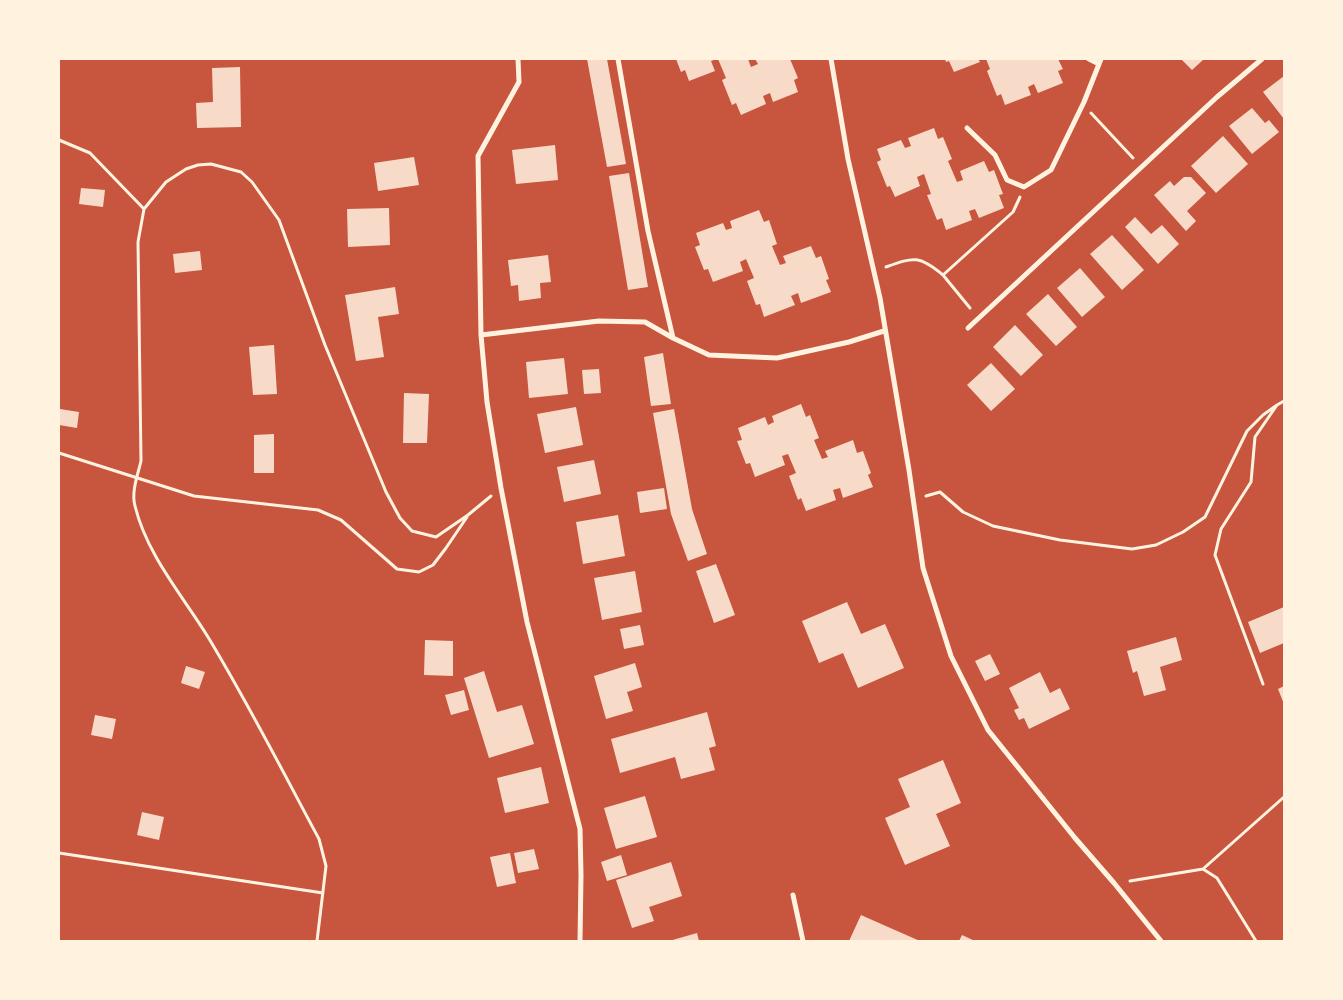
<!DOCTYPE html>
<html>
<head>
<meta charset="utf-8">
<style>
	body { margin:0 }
	#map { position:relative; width:1343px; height:1000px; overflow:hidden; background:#c8553d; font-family:"PT Serif",serif }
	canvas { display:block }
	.frame { position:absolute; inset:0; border:60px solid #fff3e0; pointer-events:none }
</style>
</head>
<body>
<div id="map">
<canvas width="1343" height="1000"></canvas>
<div class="frame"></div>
</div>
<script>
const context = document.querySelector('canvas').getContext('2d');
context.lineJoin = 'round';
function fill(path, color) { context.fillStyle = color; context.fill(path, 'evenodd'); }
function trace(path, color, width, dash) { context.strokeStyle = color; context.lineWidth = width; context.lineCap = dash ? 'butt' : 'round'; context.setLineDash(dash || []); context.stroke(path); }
fill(new Path2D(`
	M587,59H607L626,164L607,167Z
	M676,59H717L711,61L715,71L689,81L685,70L681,72Z
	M718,59H748L751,67L758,64L755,59H790L798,78L794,80L798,92L773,102L770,93L763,96L766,104L741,115L736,103L732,105L722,80L726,78Z
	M945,59H978L980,62L954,72L949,61L946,62Z
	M986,59H1058L1063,69L1058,71L1063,83L1038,93L1034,84L1028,87L1031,95L1005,105L1001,94L997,96L987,71L990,69Z
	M1181,59H1204L1192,70Z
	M240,67L241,127L197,128L196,103L213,102L212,68Z
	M1284,76V119L1263,92Z
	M1252,108L1265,123L1269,120L1279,132L1252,154L1229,126Z
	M934,128L938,139L943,137L952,159L948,161L957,182L963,180L960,171L984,161L989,172L994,170L1003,194L999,195L1004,208L979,218L975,209L969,211L972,220L946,230L942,218L937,220L927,195L931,194L924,174L917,177L920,186L895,197L890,186L887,187L877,162L881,160L877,149L901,140L905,148L911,146L908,138Z
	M1223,136L1248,164L1216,193L1191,166Z
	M555,145L558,180L516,184L512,150Z
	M414,157L419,185L378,191L374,163Z
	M629,173L648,287L628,290L609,176Z
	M1184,177H1191L1206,193L1187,211L1196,221L1186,231L1154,195L1170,181L1174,186Z
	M81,188L105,190L103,207L79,204Z
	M389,208L390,245L348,247L347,209Z
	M759,210L764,222L769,220L777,244L772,246L780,265L786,263L783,256L811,246L816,258L821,256L829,279L826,280L831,292L801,303L798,293L791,296L795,305L764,317L760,304L756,305L747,281L754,278L746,259L740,262L743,271L713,282L708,269L704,270L695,247L700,245L696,233L723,223L726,230L732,228L730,221Z
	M1135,217L1151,234L1162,225L1179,244L1158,264L1125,227Z
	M1112,235L1144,270L1122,290L1090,254Z
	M200,251L202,270L175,273L173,254Z
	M548,255L551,282L540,283L541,298L519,301L518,285L511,286L508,260Z
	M1080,268L1105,297L1082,317L1057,288Z
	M395,287L399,314L378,317L384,357L356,361L345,295Z
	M1048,294L1077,327L1056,346L1026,314Z
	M1015,325L1043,355L1021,376L993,347Z
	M274,345L277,394L253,395L249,347Z
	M663,353L671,404L651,406L644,357Z
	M564,358L568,394L529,398L526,362Z
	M991,363L1015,389L991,411L967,385Z
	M599,369L601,393L584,394L582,370Z
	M404,393L429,394L427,443H403Z
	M801,404L806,417L810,415L819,438L814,440L822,459L828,457L825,451L853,440L857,453L863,451L871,473L868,475L873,487L843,498L840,488L833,490L836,500L806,511L801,498L798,500L789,476L796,473L788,454L782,456L785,465L755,477L750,463L746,464L737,441L742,440L738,428L765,417L768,425L774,422L772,416Z
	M576,407L583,445L545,453L537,414Z
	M60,409L79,412L77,428L59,425Z
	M674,409L692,509L707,554L688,561L671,514L653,413Z
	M274,434V473H254V435Z
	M594,460L601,494L564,502L557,467Z
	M664,488L667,509L640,513L637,492Z
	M618,515L625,556L583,564L576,522Z
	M716,564L735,615L714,623L696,571Z
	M635,571L642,612L602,620L594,578Z
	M847,602L861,634L885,624L904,668L858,688L843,653L819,663L802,621Z
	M1284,607V643L1260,653L1248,622Z
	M640,625L644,645L624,649L620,629Z
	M1176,637L1182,660L1160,667L1166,690L1144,696L1137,671L1133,673L1127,651Z
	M425,640L453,641V676L424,675Z
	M990,654L1000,674L985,681L975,661Z
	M635,663L642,687L627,692L633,711L606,719L594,676Z
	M186,666L205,672L199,689L181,683Z
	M484,671L497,712L522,705L534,744L489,758L464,678Z
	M1040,672L1050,693L1060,688L1070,709L1029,729L1024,718L1019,720L1014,710L1019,708L1009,688Z
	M1284,686V704L1278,689Z
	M464,690L469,710L451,715L445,695Z
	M707,712L716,746L709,748L715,770L681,779L675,757L620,773L611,739Z
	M95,715L116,719L112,739L91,735Z
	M943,760L961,803L936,814L950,846L905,865L885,818L910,807L898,779Z
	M541,767L549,803L505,813L497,778Z
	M645,796L657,837L616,849L604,808Z
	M142,812L164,817L159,840L137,835Z
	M534,849L539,869L518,873L514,853Z
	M510,853L516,883L497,887L490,857Z
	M621,855L627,875L607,881L601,862Z
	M671,862L682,896L649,907L654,921L632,928L616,880Z
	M861,915L888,927L920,941H849Z
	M697,933L699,941H669Z
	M962,935L975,941H959Z`), '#f7dbc8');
trace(new Path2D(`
	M1091,113L1133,158
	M59,140L90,153L144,209
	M886,267C914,257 919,255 943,275L1013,212L1020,197
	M943,275L970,308
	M59,453L194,496L318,510L341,520L397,569L419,572L433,565L446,548L467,517
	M926,496L940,492L963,512L993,526L1060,540L1132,549L1156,545L1183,532L1205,517L1247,431L1263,415L1277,405
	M1263,684L1215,555L1221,529L1251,482L1255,437L1277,405L1284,401
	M59,853L323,893
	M1203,869L1217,878L1256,941
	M1130,881L1203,869L1284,797
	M317,941L326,866L319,839C283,772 248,703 208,637C182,595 147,555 135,506C131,492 138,474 141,461L138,242L144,209L166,182L186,169L198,165L211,164L241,172L252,182L279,220L325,345L386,492L400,518L412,531L436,537L468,515L491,496`), '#fff3e0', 3);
trace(new Path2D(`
	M518,59L519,82L478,156L481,335L487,402L501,488L527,622L580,829L581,875L580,941
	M618,59L648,231L673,338
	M831,59L848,159L880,298L909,470L923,568L951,656L988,730L1075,838L1114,883L1161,941
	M1089,59L1099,64
	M967,128L995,155L1007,180L1024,187L1051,170L1084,102L1101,59
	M968,328L1217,97L1262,59
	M481,335L599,321L645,322L673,338L709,355L777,358L849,342L884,331
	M793,895L803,941`), '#fff3e0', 5);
</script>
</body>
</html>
